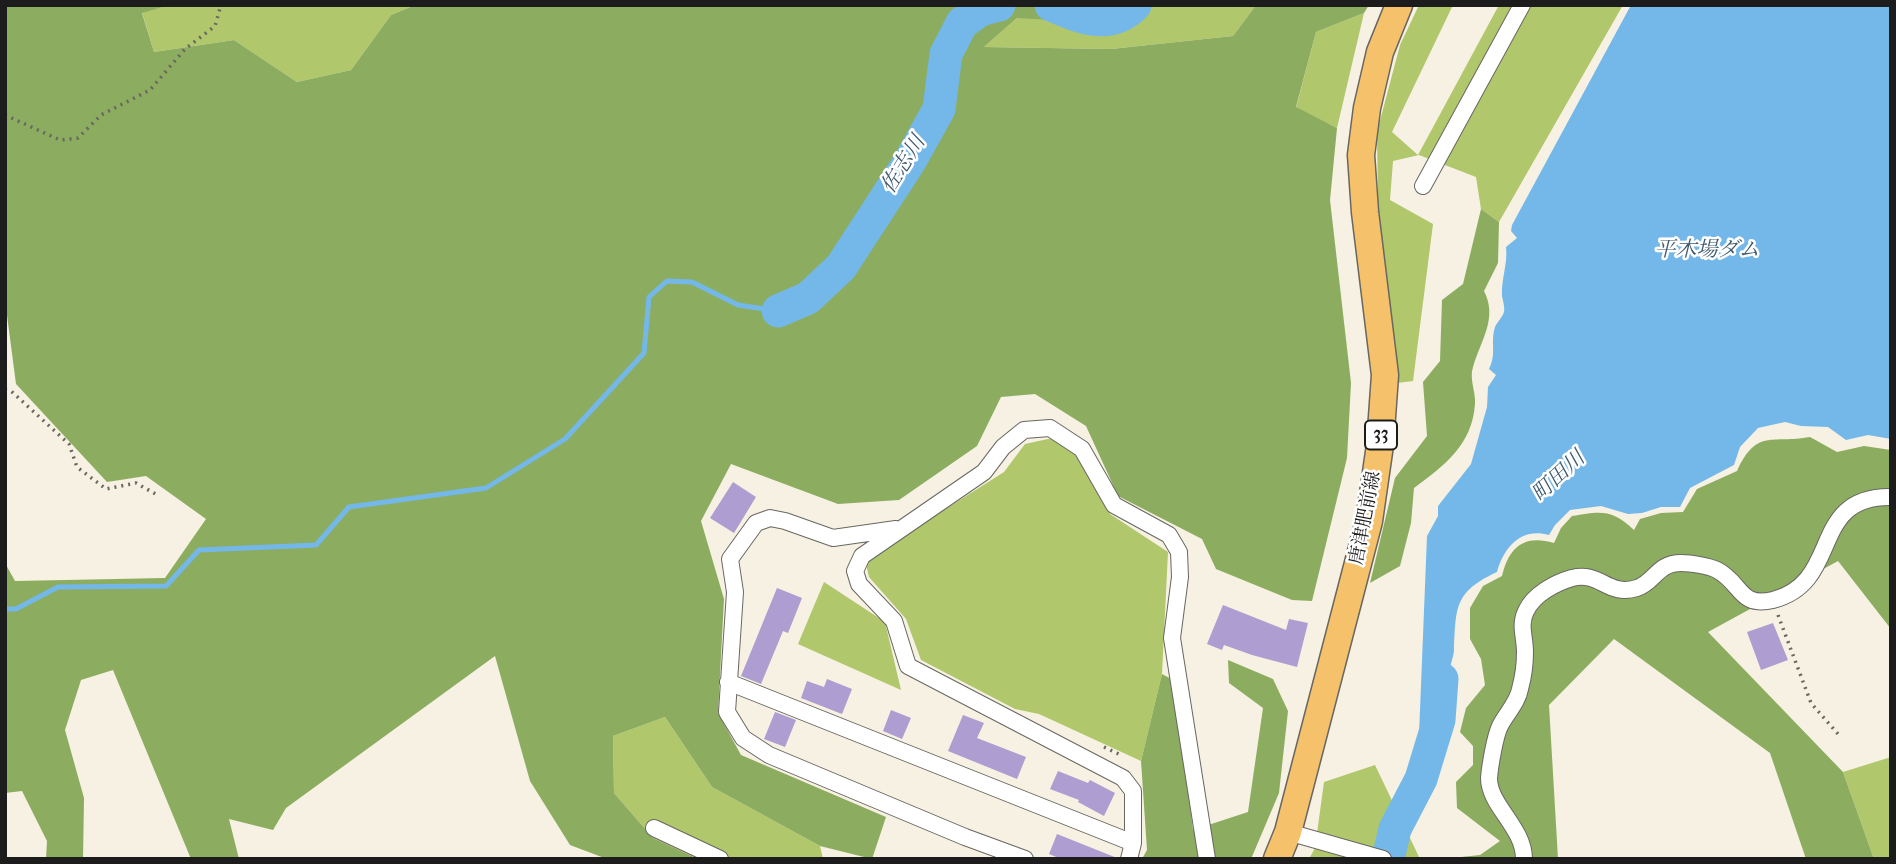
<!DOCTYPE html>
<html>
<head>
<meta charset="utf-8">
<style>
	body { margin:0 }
	#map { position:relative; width:1896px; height:864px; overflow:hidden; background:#f6f1e2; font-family:"IM FELL French Canon",serif }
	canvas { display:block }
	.frame { position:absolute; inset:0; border:7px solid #1c1c1c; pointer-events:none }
</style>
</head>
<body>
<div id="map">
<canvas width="1896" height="864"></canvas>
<div class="frame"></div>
</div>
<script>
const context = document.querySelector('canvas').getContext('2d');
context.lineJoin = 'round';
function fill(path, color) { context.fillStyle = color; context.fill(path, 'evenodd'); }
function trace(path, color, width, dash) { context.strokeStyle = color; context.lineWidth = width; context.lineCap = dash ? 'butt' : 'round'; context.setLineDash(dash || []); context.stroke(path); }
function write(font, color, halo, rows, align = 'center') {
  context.font = font + ' "IM FELL French Canon","Noto Serif JP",serif'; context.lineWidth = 5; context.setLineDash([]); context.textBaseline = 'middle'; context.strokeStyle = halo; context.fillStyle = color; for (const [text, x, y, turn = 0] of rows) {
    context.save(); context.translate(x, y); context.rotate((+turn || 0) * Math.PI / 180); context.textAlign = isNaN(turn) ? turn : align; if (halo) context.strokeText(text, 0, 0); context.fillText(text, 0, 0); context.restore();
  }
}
fill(new Path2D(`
	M169,5H415L391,15L351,70L297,82L234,40L154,52L142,12Z
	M1138,5H1256L1233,36L1111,49L984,47L1017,18H1083L1108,31Z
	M1419,5H1453L1392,132L1418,155L1499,5H1623L1499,222L1481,209L1476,177L1419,155L1393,161L1390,200L1433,224L1413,381L1397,383L1378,201L1377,132L1400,45Z
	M1364,13L1337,128L1296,108L1316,32Z
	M1057,437L1081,459L1110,514L1168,552L1162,674L1141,761L1039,714L1015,709L921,660L906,619L869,577L865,560L1004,472L1025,444Z
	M824,582L885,622L901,690L798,644Z
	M665,717L712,787L820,846L823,859H698L653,838L614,793L613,736Z
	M1891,757V859H1874L1843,772Z
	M1375,765L1420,859H1309L1315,848L1324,782Z`), '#b0c76b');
fill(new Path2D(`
	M5,5H169L142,13L154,52L234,40L297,82L351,70L391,15L415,5H1089L1093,6L1089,22L1017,18L984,47L1111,49L1233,36L1256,5H1369L1364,13L1316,32L1296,107L1337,128L1330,200L1351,383L1347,458L1312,601L1292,600L1216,569L1202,539L1118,496L1086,426L1035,394L1001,397L977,446L899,500L838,504L731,464L701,521L724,599L718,713L741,755L886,817L872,859L820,846L712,787L665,717L613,736L614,793L653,838L698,859H607L570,845L530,781L495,656L286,808L273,830L229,819L239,859H191L113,670L81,680L65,730L84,798L83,859H46L47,841L22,791L5,793V563L15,581L165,578L206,519L146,476L107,482L16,384L5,300Z
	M1481,209L1499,222L1498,263L1484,291C1498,318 1481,340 1473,367C1469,379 1476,392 1475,404C1472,445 1445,465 1414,488L1411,523L1400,566L1370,583L1395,478L1427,436L1423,382L1440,361L1442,300L1463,284Z
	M1810,437L1837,452L1864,446L1891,450V629L1838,561L1708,632L1843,772L1874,859H1806L1770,753L1614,639L1549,705L1558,859H1442L1480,855L1500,841L1457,808L1456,782L1473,765V746L1460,732L1466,708L1485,685L1481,659L1470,639V608L1483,586L1502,576C1509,547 1524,534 1554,543L1561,528L1572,516C1601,511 1612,509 1634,530L1640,519L1661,513L1683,512L1697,489L1737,471C1757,428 1771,444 1810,437Z
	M1228,660L1273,679L1288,711L1279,793L1251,859H1142L1147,850L1141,761L1162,674L1175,681L1193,830L1248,812L1263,708L1229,683Z`), '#8cac5f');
fill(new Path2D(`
	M1631,5H1891V439L1868,435L1846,440L1828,427L1801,426L1785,422L1758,428L1740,447L1734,465L1690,488L1680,507H1661L1642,513L1628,514L1601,506L1570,510L1555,525L1549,535C1521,527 1504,547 1497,572C1454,592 1456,607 1454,650C1454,657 1449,665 1451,672C1452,675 1456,678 1457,681C1457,682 1456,691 1456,692C1457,706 1452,715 1443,726L1425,719L1419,735L1427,536L1438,516V506L1471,464L1487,407L1488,387L1496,375L1489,369C1497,353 1490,343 1495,327C1497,322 1502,318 1504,312C1505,308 1503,301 1502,296C1501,279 1508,264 1506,247L1517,238L1511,231L1512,225Z`), '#74b8ea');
trace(new Path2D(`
	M5,609H16L58,587L166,586L199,550L316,545L349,507L486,488L565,439L644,353L649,297L667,281L692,282L738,305L778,311`), '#74b8ea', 5);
trace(new Path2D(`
	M1051,5C1079,17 1110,31 1135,5
	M778,311L808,298L841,267L910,161L939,109L946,54L962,23L980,10L999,5
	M1388,859L1395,829L1421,779L1439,720L1442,679`), '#74b8ea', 33);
fill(new Path2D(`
	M733,482L756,497L734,533L710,518Z
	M777,588L802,598L788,633L783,631L761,684L741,676Z
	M1223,605L1286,630L1289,619L1308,623L1297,667L1252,655L1224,645L1222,650L1207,644Z
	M1773,623L1788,660L1761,670L1747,632Z
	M827,679L852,689L842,714L801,698L807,681L824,687Z
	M891,710L911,718L902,739L883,731Z
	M775,712L796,720L785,747L764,739Z
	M963,715L984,723L977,738L1026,757L1017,779L948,751Z
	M1058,771L1088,783L1090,780L1115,793L1104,816L1078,802L1079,800L1050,789Z
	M1057,834L1117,858V859H1061L1049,854Z`), '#ae9dd1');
const minor = new Path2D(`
	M1423,186L1522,5
	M896,529L833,538L785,521L770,518L756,523L730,559L735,592L727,712L743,738L769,755L965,837L1025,859
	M728,682L1133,843
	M654,828L720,859
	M1288,832L1383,859
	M1129,859L1133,843V791L1123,778L908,666L894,621L859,584L855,571L862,556L984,472L1003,447L1024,430L1050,428L1082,449L1114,505L1169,535L1179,552L1180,577L1172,638L1207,859
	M1524,859C1524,827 1489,806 1489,778C1490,766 1495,736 1500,726C1506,714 1518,702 1520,689C1523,678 1525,664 1525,652C1525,637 1519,625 1526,611C1534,594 1555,583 1572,578C1601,571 1607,597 1637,588C1655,582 1657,563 1681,563C1691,563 1709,566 1717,570C1742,583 1739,608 1773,600C1843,582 1808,496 1891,497`);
const primary = new Path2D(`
	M1277,859L1288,832L1369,521L1380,445L1385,375L1365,212L1361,155L1367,108L1380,52L1399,5`);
trace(minor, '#686761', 18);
trace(primary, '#686761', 29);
trace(new Path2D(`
	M5,115L60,140L78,138L101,115L150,90L185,49L215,26L221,5
	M5,390L11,391L69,444L77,467L106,489L136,483L159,496
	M1778,615L1811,703L1838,734
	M1104,747L1121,755`), '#686761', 3.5, [2, 5]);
trace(minor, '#fff', 16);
trace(primary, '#f5c16b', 26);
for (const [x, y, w] of [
	[1381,435,32]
]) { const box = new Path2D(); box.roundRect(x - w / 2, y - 14.5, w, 29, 5); context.fillStyle = '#fff'; context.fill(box); trace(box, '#1c1c1c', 2); }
write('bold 18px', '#1c1c1c', null, [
	["33",1381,435]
]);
write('19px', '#1c1c1c', '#fff', [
	["唐津肥前線",1366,518,-79]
]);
write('italic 21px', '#3f5a6e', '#fff', [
	["佐志川",904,165,-58],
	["平木場ダム",1707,251],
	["町田川",1559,477,-43]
]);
</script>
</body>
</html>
